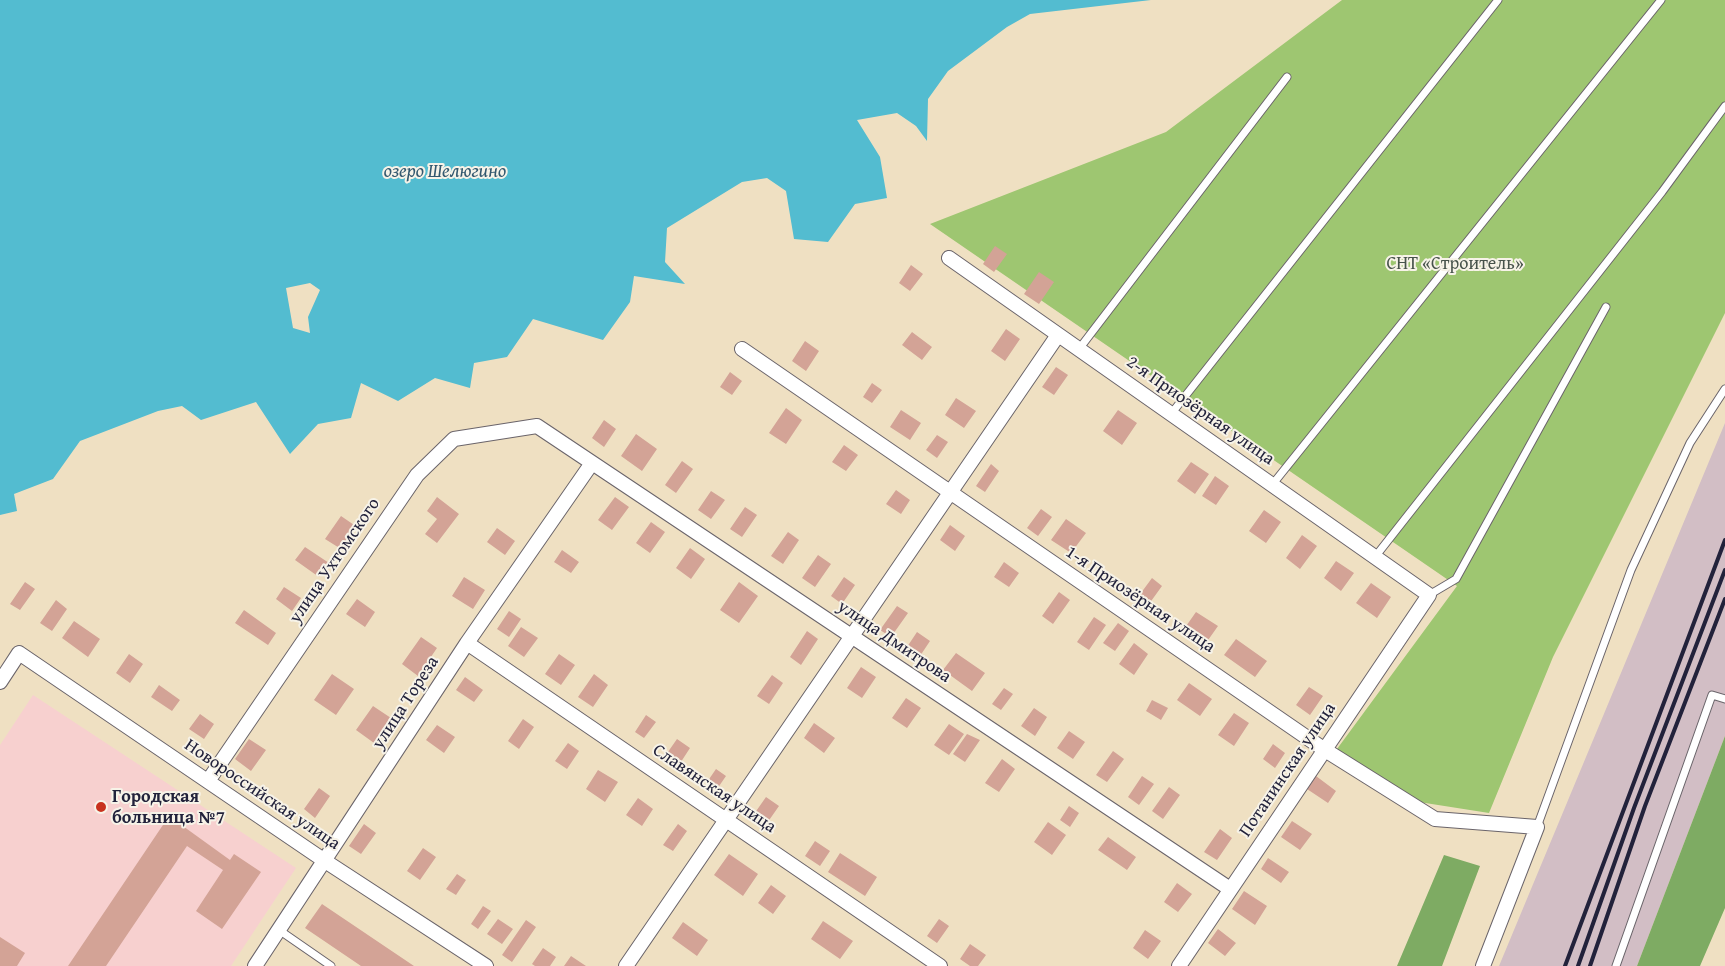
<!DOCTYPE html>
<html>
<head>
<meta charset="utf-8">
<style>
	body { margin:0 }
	canvas { display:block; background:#efe0c2 }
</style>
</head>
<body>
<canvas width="1725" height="966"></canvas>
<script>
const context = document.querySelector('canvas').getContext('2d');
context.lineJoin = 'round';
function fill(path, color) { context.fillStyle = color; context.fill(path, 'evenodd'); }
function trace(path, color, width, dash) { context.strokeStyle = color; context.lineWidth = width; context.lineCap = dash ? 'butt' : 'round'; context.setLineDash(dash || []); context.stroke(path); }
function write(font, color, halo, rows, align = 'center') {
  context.font = font + ' "Gentium Book Plus",serif'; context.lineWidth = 4; context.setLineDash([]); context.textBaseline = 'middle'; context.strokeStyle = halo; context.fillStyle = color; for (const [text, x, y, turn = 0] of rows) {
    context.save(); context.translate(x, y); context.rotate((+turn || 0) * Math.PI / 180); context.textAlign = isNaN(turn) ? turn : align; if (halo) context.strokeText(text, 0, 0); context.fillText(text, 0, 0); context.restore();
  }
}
fill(new Path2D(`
	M33,695L296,868L231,966H0V745Z`), '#f7d0cf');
fill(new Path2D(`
	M1725,423V736L1637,966H1499Z`), '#d2bec5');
fill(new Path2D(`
	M1342,0H1725V313L1553,657L1489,813L1419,802L1337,749L1457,586L930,224L1166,132Z`), '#9ec671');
fill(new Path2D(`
	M1725,736V908L1700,966H1637Z
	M1444,855L1480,866L1442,966H1397Z`), '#7eab63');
fill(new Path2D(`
	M0,0H1151L1030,14L1007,27L948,71L928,99L927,141L916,126L897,113L857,120L880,157L887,198L855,204L828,242L794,239L786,191L767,178L742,182L667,228L665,262L685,284L634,276L630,302L603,340L533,319L507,357L474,363L470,388L435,378L398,401L361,383L351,418L318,424L290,454L256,402L201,420L182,406L158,411L80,441L53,479L14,494L17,511L0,515ZM310,283L320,290L308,317L310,333L293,328L286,288Z`), '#53bcd0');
fill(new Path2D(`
	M995,246L1007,254L994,272L983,264Z
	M911,265L923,274L910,291L899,283Z
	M1039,272L1054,282L1039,304L1024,294Z
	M1006,329L1020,339L1005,361L991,351Z
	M912,332L932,347L922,360L902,345Z
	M805,341L819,351L806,371L792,361Z
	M1056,367L1068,375L1054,395L1042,387Z
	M730,372L742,381L732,395L720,387Z
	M872,383L882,390L872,403L863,397Z
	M956,398L976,411L964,428L945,415Z
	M786,408L802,420L786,444L769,433Z
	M901,410L921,423L910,440L890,427Z
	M1118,410L1137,423L1122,445L1103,431Z
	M604,420L616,429L604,447L592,438Z
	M636,434L657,449L642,471L621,456Z
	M937,435L948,442L937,458L926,450Z
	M844,445L858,455L846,471L832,462Z
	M682,461L693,469L676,493L665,485Z
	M1191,462L1209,474L1195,494L1177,481Z
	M991,464L999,471L985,492L976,486Z
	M1215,476L1229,486L1216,505L1202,496Z
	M896,490L910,500L901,514L886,504Z
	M711,491L725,500L711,519L698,510Z
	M437,497L459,514L437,543L425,534L437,519L427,511Z
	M615,497L629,507L612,530L598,520Z
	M745,507L757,515L742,537L730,529Z
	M1041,509L1052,517L1038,536L1027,528Z
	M1264,510L1281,522L1266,543L1249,531Z
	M341,516L357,527L341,549L325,539Z
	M1066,519L1086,533L1071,553L1051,540Z
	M651,522L665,532L650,553L636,543Z
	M950,525L965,536L955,551L940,540Z
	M497,528L515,541L505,555L487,542Z
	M788,532L799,540L783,564L771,556Z
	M1302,535L1317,546L1300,569L1286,558Z
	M305,547L329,563L319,577L295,560Z
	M690,548L705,559L691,579L676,568Z
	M562,550L579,562L571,573L554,562Z
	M818,555L831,564L815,587L802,578Z
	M1336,561L1354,573L1341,591L1324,578Z
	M1004,562L1019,573L1009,587L994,577Z
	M464,577L485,590L473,609L452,596Z
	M844,577L855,585L842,604L831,596Z
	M1152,578L1162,586L1149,604L1138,597Z
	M25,582L35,589L20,610L10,604Z
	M739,582L758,596L739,623L720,610Z
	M1371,583L1391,597L1377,618L1356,603Z
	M284,587L301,598L292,611L276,599Z
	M1059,592L1070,600L1053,624L1042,616Z
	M357,599L375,612L365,627L346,614Z
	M56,600L67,609L52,631L40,623Z
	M897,606L908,613L891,637L880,630Z
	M244,610L276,633L268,645L235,623Z
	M509,611L521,619L509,637L497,629Z
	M1196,612L1218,626L1206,643L1184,629Z
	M1094,617L1106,625L1089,650L1077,642Z
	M74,621L100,639L88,657L62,638Z
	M1118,623L1129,631L1115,651L1103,643Z
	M521,627L538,638L524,657L508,646Z
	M807,631L818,639L801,665L790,657Z
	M917,632L930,641L920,656L907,647Z
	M421,637L437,648L418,676L402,664Z
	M1236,639L1267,661L1255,677L1224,655Z
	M1134,643L1148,654L1134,675L1119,664Z
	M956,653L985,673L972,691L943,670Z
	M129,654L143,664L130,683L116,673Z
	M559,654L575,665L561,685L545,674Z
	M861,667L876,677L862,698L847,688Z
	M332,674L354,689L336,715L314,700Z
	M594,674L608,685L593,707L578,697Z
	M772,675L783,683L769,704L757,696Z
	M465,677L483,690L474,702L456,690Z
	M1189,683L1212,699L1200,716L1177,700Z
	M159,685L180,700L172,711L151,697Z
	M1309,687L1323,696L1310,715L1296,705Z
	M1004,688L1013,694L1001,710L992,704Z
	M906,698L921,708L907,728L892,718Z
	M1152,700L1168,708L1161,720L1146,711Z
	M373,706L391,718L374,743L356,730Z
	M1034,708L1047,717L1035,736L1021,726Z
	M1234,713L1249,723L1234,746L1218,735Z
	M200,714L214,724L204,739L189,729Z
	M646,715L656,722L644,738L635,732Z
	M523,719L534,727L519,749L508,741Z
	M814,723L835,738L824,753L804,738Z
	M949,724L964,734L949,755L934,745Z
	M437,725L455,737L444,753L426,740Z
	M1069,731L1085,742L1073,759L1057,748Z
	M967,734L980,740L965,762L953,754Z
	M249,739L266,750L251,771L235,759Z
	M677,739L690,748L677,768L663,759Z
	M568,743L579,751L567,769L555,761Z
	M1273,744L1285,753L1275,768L1263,759Z
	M1113,751L1124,759L1107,782L1096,775Z
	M1002,759L1015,769L999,792L985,783Z
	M716,769L726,776L715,792L705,785Z
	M598,770L618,782L605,802L586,789Z
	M1142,776L1154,784L1139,805L1128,797Z
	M1316,776L1336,791L1328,803L1307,789Z
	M1169,787L1180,795L1163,819L1152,811Z
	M319,788L330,796L315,818L304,809Z
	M766,797L779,806L765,826L752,817Z
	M638,798L653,809L642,826L626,815Z
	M1069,806L1079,813L1070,827L1060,820Z
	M169,816L230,860L234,854L261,872L222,929L196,911L223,870L187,846L106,966H68Z
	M1292,821L1312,834L1300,850L1281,837Z
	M1048,822L1066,835L1052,855L1034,842Z
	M364,824L376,833L361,854L349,846Z
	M678,824L687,831L673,851L663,845Z
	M1220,829L1232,838L1217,860L1204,852Z
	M1108,837L1136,857L1127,870L1098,850Z
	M815,841L830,851L820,866L805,856Z
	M423,848L436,857L420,880L407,871Z
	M840,853L877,877L865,896L828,872Z
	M729,854L758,874L743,896L714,875Z
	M1268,858L1289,872L1281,883L1261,869Z
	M457,874L466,880L456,895L446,889Z
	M1177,883L1192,894L1178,912L1164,902Z
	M771,885L786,896L773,914L758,903Z
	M1244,891L1267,906L1255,925L1232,909Z
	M322,904L414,966H361L305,928Z
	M483,906L491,911L478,929L471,924Z
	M498,919L513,929L502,944L487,934Z
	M939,919L949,926L937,943L927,936Z
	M526,920L536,927L512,962L502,955Z
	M823,921L853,941L840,959L811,939Z
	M683,922L708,940L697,956L672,938Z
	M1218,929L1236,943L1225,956L1208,943Z
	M1145,930L1161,941L1148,959L1133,948Z
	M0,937L25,953L17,966H0Z
	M970,944L986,955L978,966H970L960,959Z
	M543,948L556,957L550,966H535L532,964Z
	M571,956L586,966H564Z`), '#d3a396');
const lane = new Path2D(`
	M1079,349L1287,77
	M1171,414L1498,0
	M1272,485L1661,0
	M1375,557L1662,192L1725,106
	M1429,595L1456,579L1606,307
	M1537,827L1631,570L1690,443L1725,389
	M279,930L331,966
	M1616,966L1712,695L1725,699`);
const street = new Path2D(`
	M949,258L1429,595L1179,966
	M742,349L1325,750L1435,819L1537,827L1483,966
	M467,643L940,966
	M0,682L19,653L325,861L486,966
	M208,781L417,475L454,439L537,426L1230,889
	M255,966L467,643L592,463
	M626,966L1058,335`);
trace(lane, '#6a646a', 9);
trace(street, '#6a646a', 16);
trace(lane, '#fff', 7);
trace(street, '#fff', 14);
trace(new Path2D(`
	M1565,966L1725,540
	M1578,966L1634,808L1725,570
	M1590,966L1645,806L1725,599`), '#22223b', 4);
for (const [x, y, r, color] of [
	[101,807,6,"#c8321e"]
]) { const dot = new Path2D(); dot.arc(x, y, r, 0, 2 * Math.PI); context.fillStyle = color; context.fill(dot); trace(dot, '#f7f3e8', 2); }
write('18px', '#47534b', '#f7f3e8', [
	["СНТ «Строитель»",1455,264]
]);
write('18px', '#22223b', '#f7f3e8', [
	["2-я Приозёрная улица",1200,411,35],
	["улица Ухтомского",335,561,-56],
	["1-я Приозёрная улица",1140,600,34],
	["улица Дмитрова",894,642,34],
	["улица Тореза",406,703,-57],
	["Потанинская улица",1288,770,-56],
	["Славянская улица",714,789,34],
	["Новороссийская улица",262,795,34]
]);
write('bold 18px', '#22223b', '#f7f3e8', [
	["Городская",112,797],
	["больница №7",112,818]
], 'left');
write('italic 19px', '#33586f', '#f7f3e8', [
	["озеро Шелюгино",445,172]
]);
</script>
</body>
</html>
